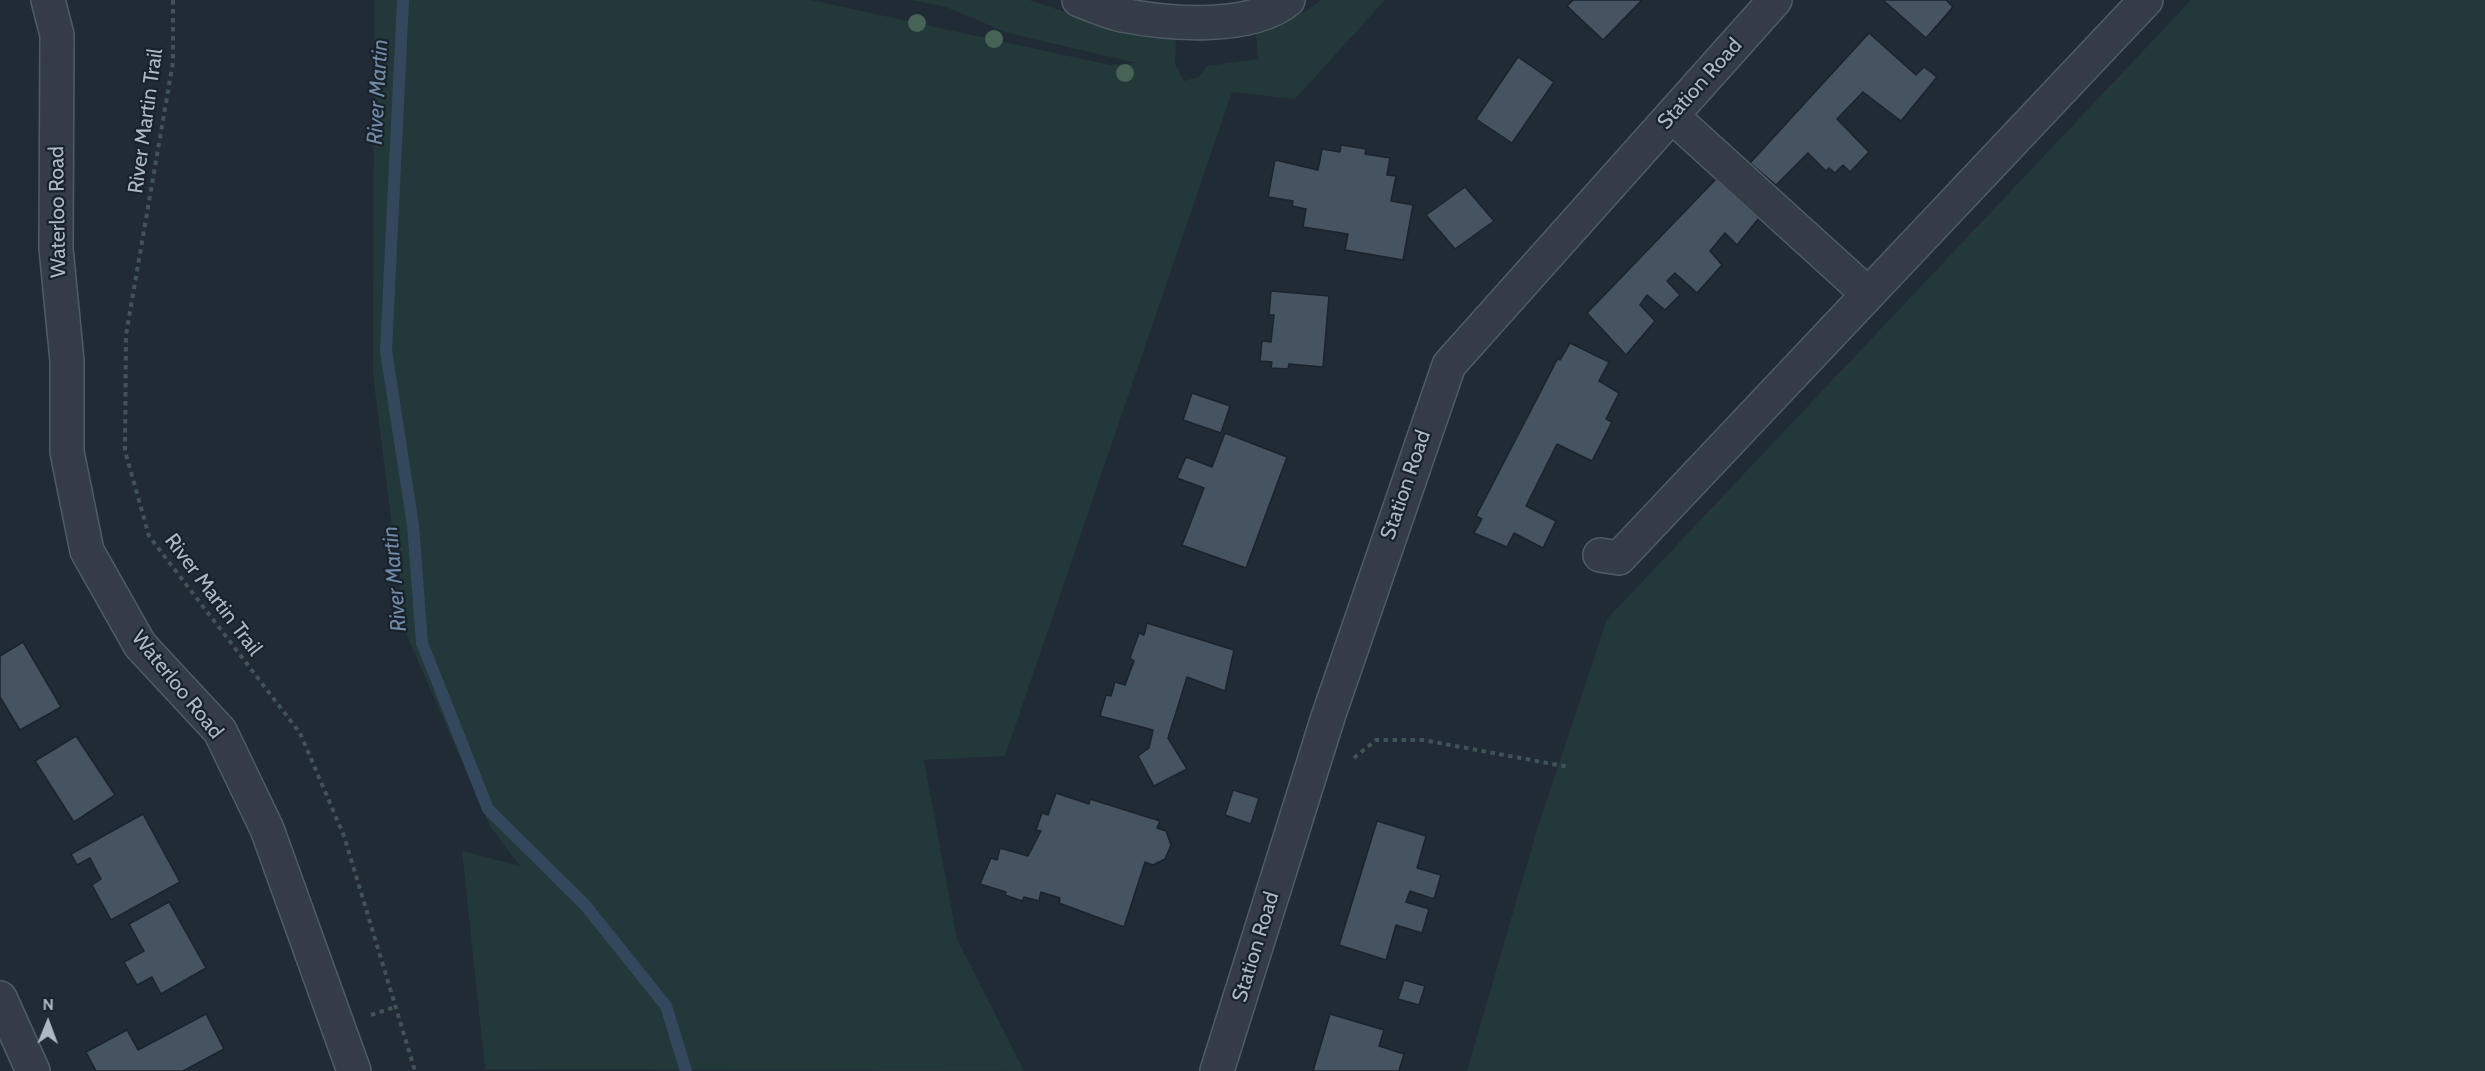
<!DOCTYPE html>
<html>
<head>
<meta charset="utf-8">
<style>
	body { margin:0 }
	#map { position:relative; width:2485px; height:1071px; overflow:hidden; background:#202b36; font-family:Cabin,sans-serif }
	canvas { display:block }
	.north { position:absolute; left:18px; top:993px; width:60px; height:60px; -webkit-text-stroke:4px #19222b; paint-order:stroke; rotate:1deg; font-size:16px; font-weight:700; line-height:24px; text-align:center; color:#aeb8c4 }
	.north::after { content:''; display:block; margin:auto; width:21px; height:27px; background:#aeb8c4; clip-path:polygon(50% 0,100% 100%,50% 72%,0 100%) }
</style>
</head>
<body>
<div id="map">
<canvas width="2485" height="1071"></canvas>
<div class="north">N</div>
</div>
<script>
const context = document.querySelector('canvas').getContext('2d');
context.lineJoin = 'round';
function fill(path, color) { context.fillStyle = color; context.fill(path, 'evenodd'); }
function trace(path, color, width, dash) { context.strokeStyle = color; context.lineWidth = width; context.lineCap = dash ? 'butt' : 'round'; context.setLineDash(dash || []); context.stroke(path); }
function write(font, color, halo, rows, align = 'center') {
  context.font = font + ' Cabin,sans-serif'; context.lineWidth = 4.5; context.setLineDash([]); context.textBaseline = 'middle'; context.strokeStyle = halo; context.fillStyle = color; for (const [text, x, y, turn = 0] of rows) {
    context.save(); context.translate(x, y); context.rotate((+turn || 0) * Math.PI / 180); context.textAlign = isNaN(turn) ? turn : align; if (halo) context.strokeText(text, 0, 0); context.fillText(text, 0, 0); context.restore();
  }
}
fill(new Path2D(`
	M374,0H811L1110,65L1137,63L1008,33L946,7L912,0H1029L1125,32L1176,36L1175,64L1184,81L1199,77L1207,66L1258,59L1256,34L1305,12L1321,0H1385L1295,99L1232,92L1005,756L924,760L957,939L1024,1071L485,1069L462,851L520,866L490,826L405,631L373,375Z
	M2191,0H2485V1071H1467L1536,833L1607,619Z`), '#233838');
trace(new Path2D(`
	M403,0L386,351L413,525L422,643L488,809L585,905L666,1006L686,1071`), '#34485d', 12);
const building = new Path2D(`
	M1573,0H1642L1603,40L1567,6Z
	M1883,0H1946L1953,7L1926,38Z
	M1869,33L1916,75L1924,67L1937,77L1901,121L1863,92L1837,119L1869,152L1850,172L1843,165L1835,173L1829,168L1826,171L1808,153L1776,185L1750,163Z
	M1518,57L1554,82L1512,143L1476,119Z
	M1341,145L1366,149L1365,154L1390,158L1387,175L1396,176L1391,201L1413,205L1403,260L1345,250L1348,234L1303,227L1306,209L1292,206L1293,201L1268,197L1275,160L1318,170L1322,149L1340,152Z
	M1716,179L1759,218L1737,245L1725,233L1710,251L1722,265L1697,293L1675,273L1667,281L1680,295L1665,310L1647,295L1640,305L1655,321L1626,355L1587,313Z
	M1465,187L1494,221L1455,249L1426,215Z
	M1271,291L1329,296L1323,367L1289,364L1288,369L1271,368L1272,362L1260,361L1262,341L1271,342L1274,315H1269Z
	M1570,343L1609,362L1599,381L1619,393L1606,419L1612,422L1592,461L1557,444L1526,506L1556,521L1543,548L1514,533L1507,547L1474,533L1482,519L1476,516L1558,358L1560,360Z
	M1192,393L1230,406L1221,433L1183,420Z
	M1225,433L1287,457L1246,568L1182,545L1204,488L1177,478L1186,457L1212,467Z
	M1147,623L1234,650L1225,691L1187,677L1168,738L1187,769L1154,786L1138,756L1149,748L1153,730L1100,716L1106,695L1111,696L1115,682L1125,685L1134,661L1130,658L1139,633L1144,635Z
	M23,642L61,707L20,730L0,697V656Z
	M76,736L115,795L74,822L35,761Z
	M1233,790L1259,798L1251,824L1225,815Z
	M1056,793L1089,804L1090,799L1160,821L1157,828L1166,831L1171,845L1165,859L1153,865L1145,862L1124,927L1059,903L1060,898L1041,892L1039,901L1024,897L1022,901L1005,895L1006,892L980,884L991,858L997,860L1000,848L1028,856L1041,831L1036,830L1042,813L1048,815Z
	M143,814L180,882L111,920L92,885L101,879L90,858L77,865L71,854Z
	M1377,821L1426,836L1417,868L1441,875L1434,899L1410,891L1406,902L1429,909L1422,933L1396,925L1386,960L1339,945Z
	M169,902L206,968L161,994L152,977L137,985L124,962L144,951L129,924Z
	M1404,980L1425,986L1419,1005L1398,999Z
	M206,1014L224,1049L183,1071H96L86,1052L127,1030L138,1050Z
	M1330,1014L1384,1030L1379,1046L1404,1054L1399,1071H1313Z`);
fill(building, '#465360');
trace(building, '#1b242d', 1.5);
const minor = new Path2D(`
	M48,0L57,35L56,248L67,361V452L87,551L140,645L220,731L267,829L354,1071
	M1079,0C1093,5 1108,12 1122,15C1169,24 1249,31 1288,0
	M1672,116L1868,294
	M1600,555L1619,558L2146,0
	M0,998L33,1071
	M1217,1071L1328,717L1449,365L1775,0`);
trace(minor, '#515b65', 36);
trace(new Path2D(`
	M173,0V62L126,335L125,451L149,536L300,733L344,836L415,1071
	M1354,758L1376,740H1423L1569,767
	M371,1015L395,1007`), '#405455', 4, [4.5, 4.5]);
trace(minor, '#343d47', 33);
context.fillStyle = '#466455';
for (const [x, y] of [
	[917,23],
	[994,39],
	[1125,73]
]) { context.beginPath(); context.arc(x, y, 9, 0, 2 * Math.PI); context.fill(); }
write('21px', '#aeb8c4', '#19222b', [
	["Station Road",1700,84,-48],
	["River Martin Trail",146,121,-82],
	["Waterloo Road",58,212,-91],
	["Station Road",1406,485,-71],
	["River Martin Trail",213,595,53],
	["Waterloo Road",177,685,51],
	["Station Road",1256,947,-73]
]);
write('italic 22px', '#6f8ba7', '#19222b', [
	["River Martin",378,92,-87],
	["River Martin",395,579,-95]
]);
</script>
</body>
</html>
